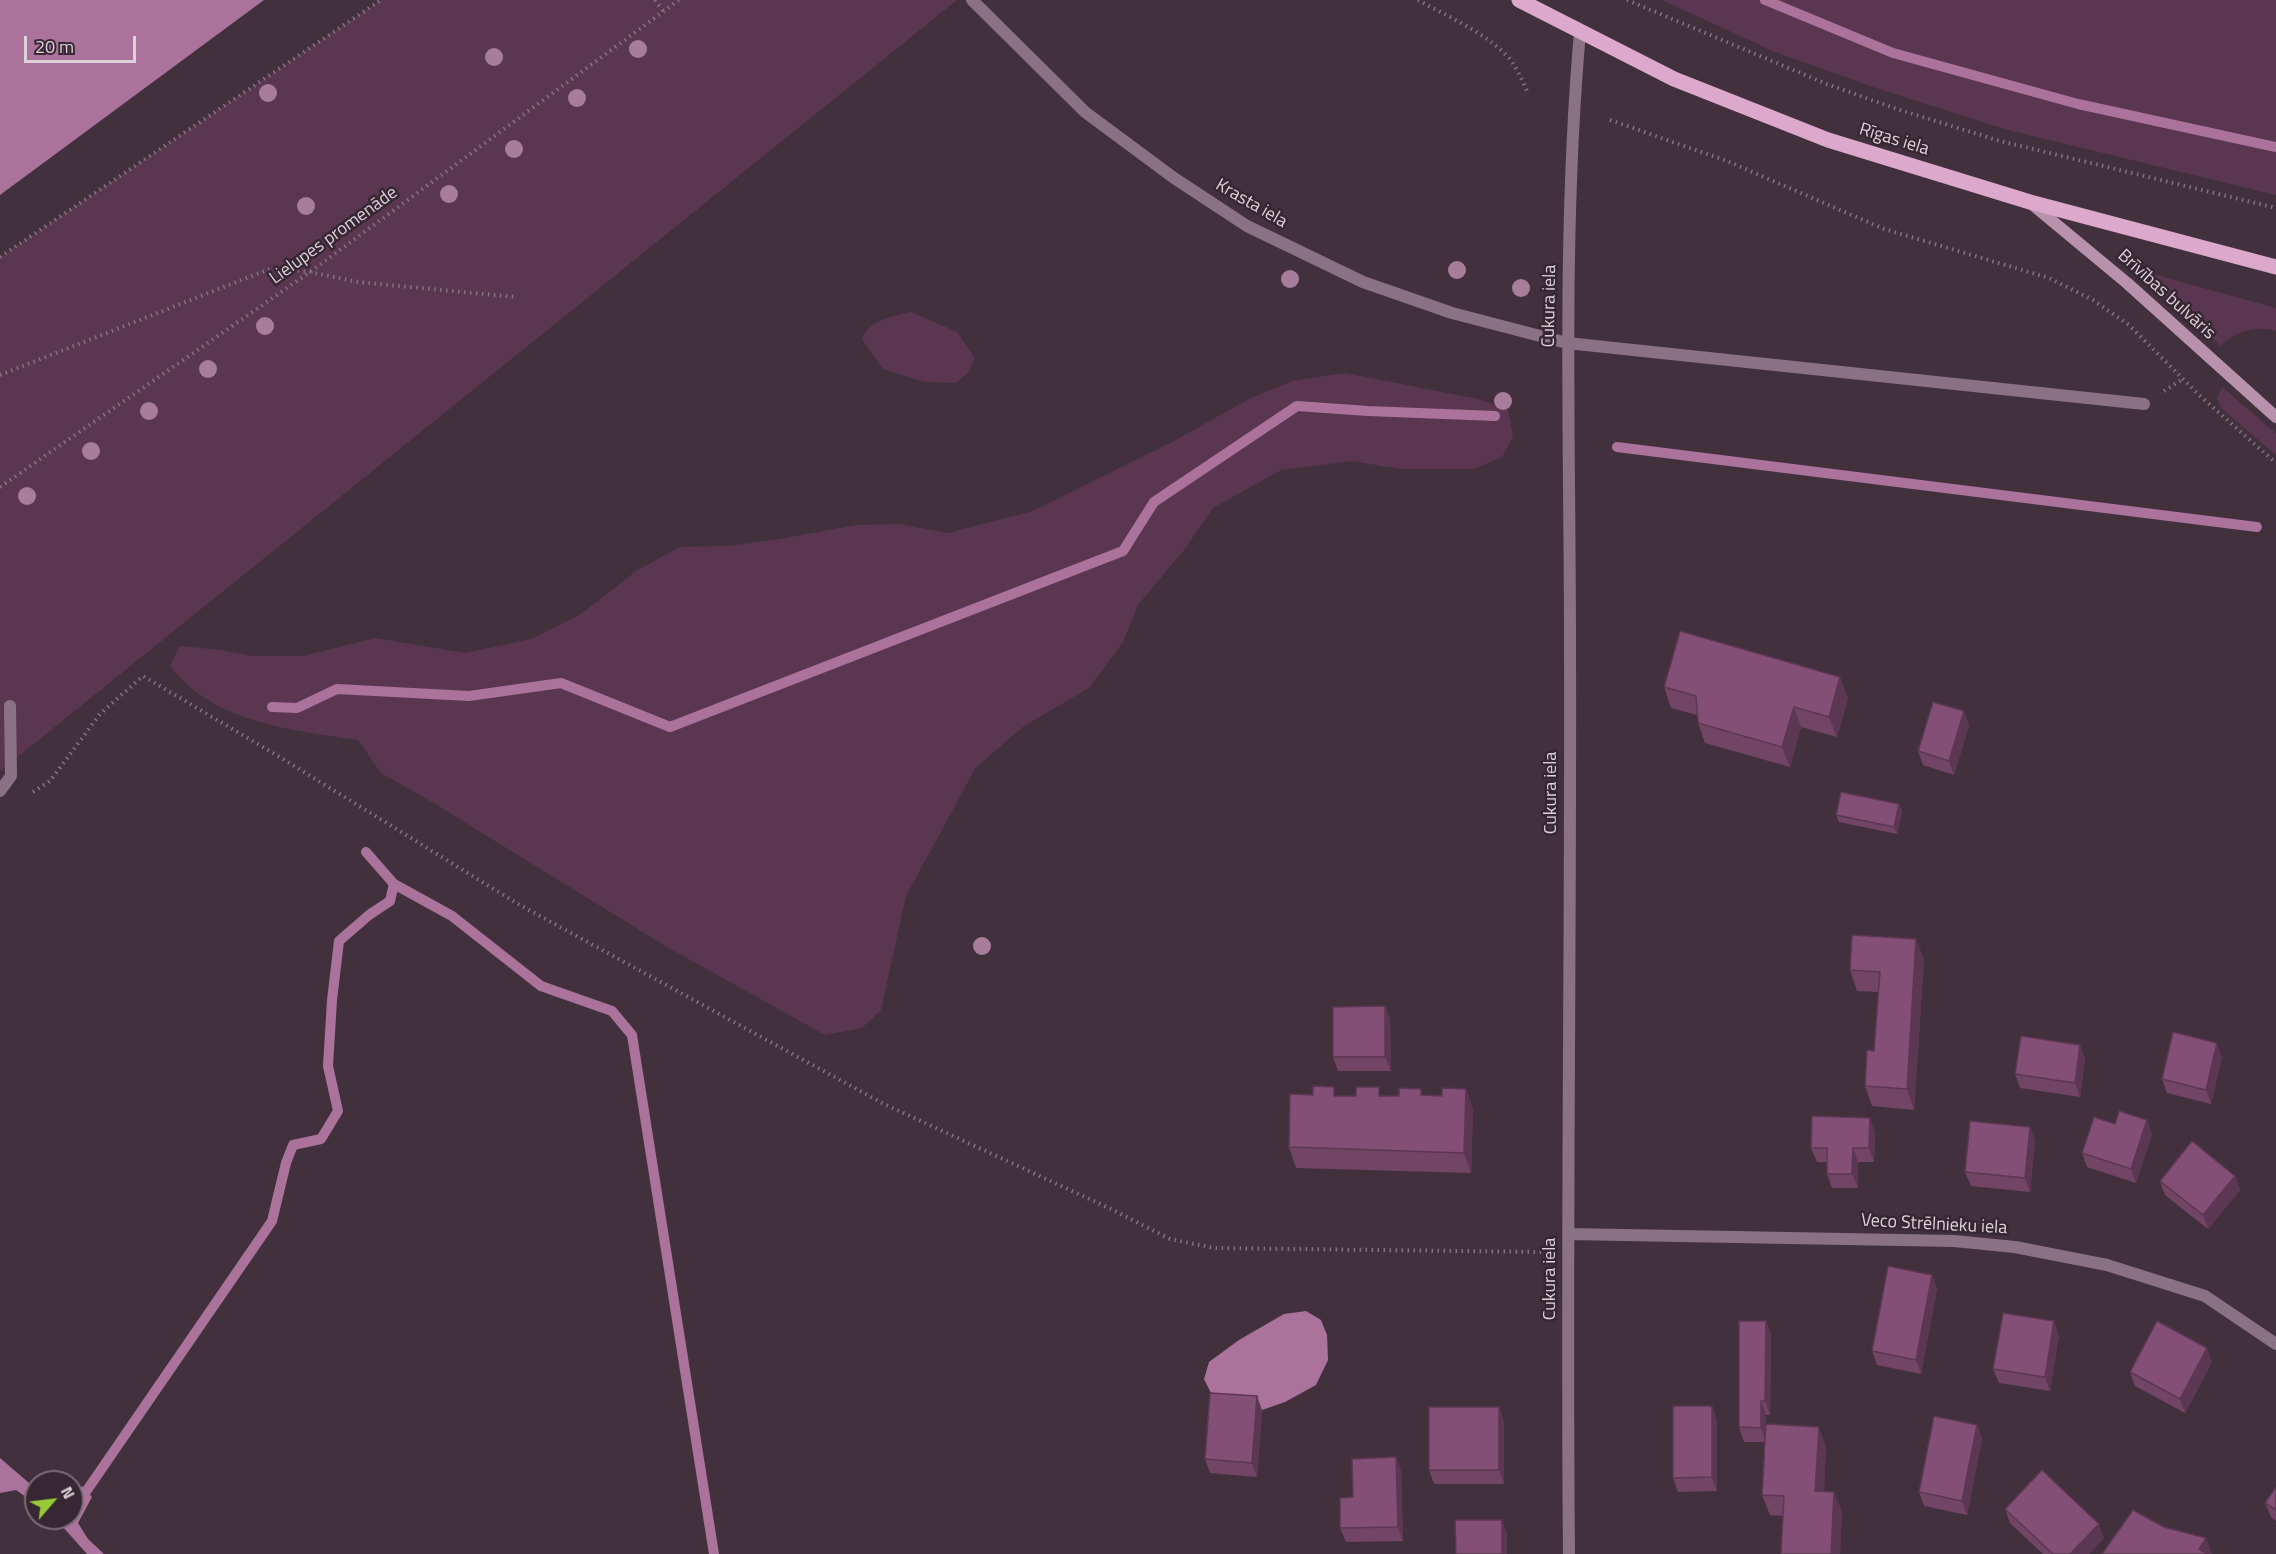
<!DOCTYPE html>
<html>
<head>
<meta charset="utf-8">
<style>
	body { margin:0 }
	#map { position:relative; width:2276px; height:1554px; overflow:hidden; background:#42313d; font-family:"Titillium Web",sans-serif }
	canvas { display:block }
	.north { position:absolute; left:24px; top:1470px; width:60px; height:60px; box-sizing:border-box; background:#372733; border:2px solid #796b75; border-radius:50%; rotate:62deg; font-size:16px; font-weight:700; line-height:24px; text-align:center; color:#ddd2d9 }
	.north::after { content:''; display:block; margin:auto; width:21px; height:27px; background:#98cb37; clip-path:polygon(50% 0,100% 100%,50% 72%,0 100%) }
	.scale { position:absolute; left:24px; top:36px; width:112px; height:27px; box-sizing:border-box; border:3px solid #ddd2d9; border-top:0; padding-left:8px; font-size:18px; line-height:21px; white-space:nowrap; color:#ddd2d9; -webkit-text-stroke:4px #372733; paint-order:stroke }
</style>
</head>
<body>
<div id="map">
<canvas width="2276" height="1554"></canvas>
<div class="north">N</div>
<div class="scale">20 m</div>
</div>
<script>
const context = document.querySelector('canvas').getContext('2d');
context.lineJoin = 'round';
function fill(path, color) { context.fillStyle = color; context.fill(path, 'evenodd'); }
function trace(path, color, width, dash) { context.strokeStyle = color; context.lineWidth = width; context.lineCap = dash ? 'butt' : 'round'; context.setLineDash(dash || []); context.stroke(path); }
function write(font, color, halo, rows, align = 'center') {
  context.font = font + ' "Titillium Web",sans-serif'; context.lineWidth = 5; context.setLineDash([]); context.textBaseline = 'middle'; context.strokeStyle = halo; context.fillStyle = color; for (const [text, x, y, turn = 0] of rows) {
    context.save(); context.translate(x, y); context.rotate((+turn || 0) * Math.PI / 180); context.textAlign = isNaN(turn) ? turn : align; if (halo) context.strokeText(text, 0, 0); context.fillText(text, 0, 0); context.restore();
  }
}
fill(new Path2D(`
	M381,0H957L0,771V257Z
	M1662,0H2276V195L2008,130L1876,88L1775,52Z
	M2149,273L2276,308V331C2258,325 2233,331 2221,346L2153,287L2148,278Z
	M911,312L957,332L975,358L968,373L956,383L924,382L883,369L862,339C870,320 892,316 911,312Z
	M1345,373L1478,399L1508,410L1513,436L1502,457L1474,469H1400L1352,461L1281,470L1213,508L1184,550L1138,605L1123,642L1089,688L1024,726L976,767L906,896L881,1010L862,1028L825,1035L667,947L427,799L381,773L358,740C291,730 214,723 170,666L180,646L221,650L251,656H303L375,638L465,653L531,639L581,614L636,571L680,547L728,546L780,539L856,525L899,524L948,533L1033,511L1172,442L1249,399L1292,381Z
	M2222,387L2276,433V455L2221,408L2217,398Z`), '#5b3651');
fill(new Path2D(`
	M0,0H264L0,195Z
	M1306,1311L1321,1320L1327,1335L1328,1360L1316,1385L1285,1402L1262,1410L1212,1395L1204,1379L1209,1362L1239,1340L1284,1314Z
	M0,1458L36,1489V1504L16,1490L0,1493Z
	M82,1486L92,1497L78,1523L88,1539L104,1554H87L55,1518H72V1497Z`), '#ab739c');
trace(new Path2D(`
	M1765,0L1893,53L2078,104L2276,147
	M1617,447L2257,527
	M272,707L297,708L337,689L469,696L561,683L670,727L1123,551L1154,502L1297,406L1368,411L1495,416
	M366,852L394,884L452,916L541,986L612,1011L632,1035L714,1554
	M72,1512L272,1221L286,1163L293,1145L321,1139L338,1111L328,1066L332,1000L339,941L369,915L390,901L394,884`), '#ab739c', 10);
trace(new Path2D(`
	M655,0L664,12
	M1418,0C1448,17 1485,32 1509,58C1517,68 1522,80 1527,91
	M1627,0L1829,85L1900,110L2000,141L2276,208
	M1610,120L1727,161L1884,229L2049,278L2093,300L2129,325L2199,395L2276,463
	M0,257L381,0
	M0,375L272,268L310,272L358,282L515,297
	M2164,391L2183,379
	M0,487L310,272L679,0
	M33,792L50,781L100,714L143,676L278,756L518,904L884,1104L1111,1209L1170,1239L1214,1248L1542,1252`), '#83757e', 4, [1.5, 4.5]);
trace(new Path2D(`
	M972,0L1085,112L1174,178L1247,226L1363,282L1452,313L1567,343L2144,404
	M0,791L11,776L10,706`), '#8a7183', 12);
trace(new Path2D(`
	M1569,1234L1954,1241L2015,1247L2107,1265L2205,1296L2276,1344
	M1569,1554C1566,1251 1571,947 1570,643C1570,439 1562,235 1580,32`), '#8a7183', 12);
trace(new Path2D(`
	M2033,205L2127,283L2276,417`), '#b891ad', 12);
trace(new Path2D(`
	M1519,0L1674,79L1828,140L2030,202L2276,267`), '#dca9cd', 15);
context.fillStyle = '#a87d9c';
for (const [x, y] of [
	[638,49],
	[494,57],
	[268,93],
	[577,98],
	[514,149],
	[449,194],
	[306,206],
	[1457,270],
	[1290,279],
	[1521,288],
	[265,326],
	[208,369],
	[1503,401],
	[149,411],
	[91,451],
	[27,496],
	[982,946]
]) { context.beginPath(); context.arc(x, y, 9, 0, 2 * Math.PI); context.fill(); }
fill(new Path2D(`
	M1664,687L1848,698L1837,737L1801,727L1790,767L1705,743L1698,723L1697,715L1671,708Z
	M1969,725L1954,775L1923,765L1918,751Z
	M1899,804L1902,811L1897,834L1839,822L1836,815Z
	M1924,959L1914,1110L1872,1106L1865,1086L1874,1051L1878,992L1857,991L1850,970Z
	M1385,1006L1390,1020L1391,1071H1338L1333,1057Z
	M2222,1057L2211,1104L2167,1093L2162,1079Z
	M2085,1059L2080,1097L2020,1088L2015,1074Z
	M1466,1089L1473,1110L1471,1173L1296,1168L1289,1147L1337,1096H1442Z
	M2115,1124L2152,1134L2136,1183L2087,1167L2082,1153Z
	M2030,1127L2035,1141L2030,1192L1971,1186L1965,1172Z
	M1875,1132L1874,1162H1858V1188H1832L1827,1174V1162H1817L1811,1148Z
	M2235,1176L2240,1190L2208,1229L2165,1195L2160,1181Z
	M1932,1275L1937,1289L1921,1374L1877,1365L1872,1351Z
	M1766,1321L1771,1335L1770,1415H1766V1424L1826,1447L1824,1491L1842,1512L1840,1554H1781L1783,1516L1770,1515L1762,1495L1765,1442H1744L1739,1427Z
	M2059,1335L2050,1391L1999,1383L1993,1369Z
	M2212,1362L2185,1413L2135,1386L2130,1372Z
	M1262,1410L1257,1477L1210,1473L1205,1459Z
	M1717,1420V1491L1678,1492L1673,1478Z
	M1504,1421V1484H1434L1429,1470Z
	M1977,1425L1982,1439L1967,1515L1924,1506L1919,1492Z
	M1401,1471L1403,1541L1346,1542L1340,1528L1353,1497Z
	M2276,1487V1521L2271,1517L2265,1503Z
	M2005,1509L2104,1538L2089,1554H2043L2010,1523Z`), '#724466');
fill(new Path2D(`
	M1840,677L1848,698L1837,737L1829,717Z
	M1794,707L1801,727L1790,767L1782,747Z
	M1964,711L1969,725L1954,775L1949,761Z
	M1899,804L1902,811L1897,834L1894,827Z
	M1916,939L1924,959L1914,1110L1907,1089Z
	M1385,1006L1390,1020L1391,1071L1385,1057Z
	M2217,1043L2222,1057L2211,1104L2206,1090Z
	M2080,1045L2085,1059L2080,1097L2075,1083Z
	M1466,1089L1473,1110L1471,1173L1464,1153Z
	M1870,1118L1875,1132L1874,1162L1869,1148Z
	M2147,1120L2152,1134L2136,1183L2131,1169Z
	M2030,1127L2035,1141L2030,1192L2025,1178Z
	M1853,1148L1858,1162V1188L1852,1174Z
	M2235,1176L2240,1190L2208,1229L2203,1215Z
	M1932,1275L1937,1289L1921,1374L1916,1360Z
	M1766,1321L1771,1335L1770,1415L1765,1401Z
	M2054,1321L2059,1335L2050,1391L2045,1377Z
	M2207,1348L2212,1362L2185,1413L2180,1399Z
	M1257,1396L1262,1410L1257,1477L1252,1463Z
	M1761,1401L1766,1415V1442L1761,1428Z
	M1712,1406L1717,1420V1491L1712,1477Z
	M1499,1407L1504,1421V1484L1499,1470Z
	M1977,1425L1982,1439L1967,1515L1962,1501Z
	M1819,1427L1826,1447L1823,1512L1815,1491Z
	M1396,1457L1401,1471L1403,1541L1398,1527Z
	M1834,1492L1842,1512L1840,1554H1831Z
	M1502,1520L1507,1534V1554H1502Z
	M2099,1524L2104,1538L2089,1554H2070Z
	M2206,1538L2212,1554H2201L2199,1549Z`), '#5c3753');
const building = new Path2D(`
	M1680,631L1840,677L1829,717L1794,707L1782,747L1698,723L1696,696L1664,687Z
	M1933,702L1964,711L1949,761L1918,751Z
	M1841,792L1899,804L1894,827L1836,815Z
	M1852,935L1916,939L1907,1089L1865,1086L1867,1050L1874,1051L1880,972L1850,970Z
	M1385,1006V1057H1333V1007Z
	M2173,1032L2217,1043L2206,1090L2162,1079Z
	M2021,1036L2080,1045L2075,1083L2015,1074Z
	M1313,1086L1334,1087V1096H1356V1087H1379V1096H1399V1088L1421,1089V1095L1442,1096V1088L1466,1089L1464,1153L1289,1147L1290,1094L1313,1095Z
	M2119,1111L2147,1120L2131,1169L2082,1153L2094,1117L2115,1124Z
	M1812,1116L1870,1118L1869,1148H1853L1852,1174H1827V1148H1811Z
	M1970,1121L2030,1127L2025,1178L1965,1172Z
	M2192,1141L2235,1176L2203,1215L2160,1181Z
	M1888,1266L1932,1275L1916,1360L1872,1351Z
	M2003,1313L2054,1321L2045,1377L1993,1369Z
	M1739,1321H1766L1765,1401H1761V1428L1739,1427Z
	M2157,1321L2207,1348L2180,1399L2130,1372Z
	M1210,1393L1257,1396L1252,1463L1205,1459Z
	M1673,1406H1712V1477L1673,1478Z
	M1429,1407H1499V1470H1429Z
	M1934,1416L1977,1425L1962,1501L1919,1492Z
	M1766,1424L1819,1427L1815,1491L1834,1492L1831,1554H1781L1784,1496L1762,1495Z
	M1396,1457L1398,1527L1340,1528V1498L1353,1497L1352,1459Z
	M2042,1470L2099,1524L2070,1554H2053L2005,1509Z
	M2276,1487V1510L2265,1503Z
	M2133,1510L2164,1527L2206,1538L2199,1549L2207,1554H2102Z
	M1455,1520H1502V1554H1456Z`);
fill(building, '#844f77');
trace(building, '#5c3753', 1.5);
write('18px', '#ddd2d9', '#372733', [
	["Rīgas iela",1894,140,17],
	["Krasta iela",1251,204,30],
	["Lielupes promenāde",334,236,-36],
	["Brīvības bulvāris",2166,295,42],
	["Cukura iela",1550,306,-89],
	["Cukura iela",1552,793,-90],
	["Veco Strēlnieku iela",1934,1225,3],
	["Cukura iela",1551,1279,-90]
]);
</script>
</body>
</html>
